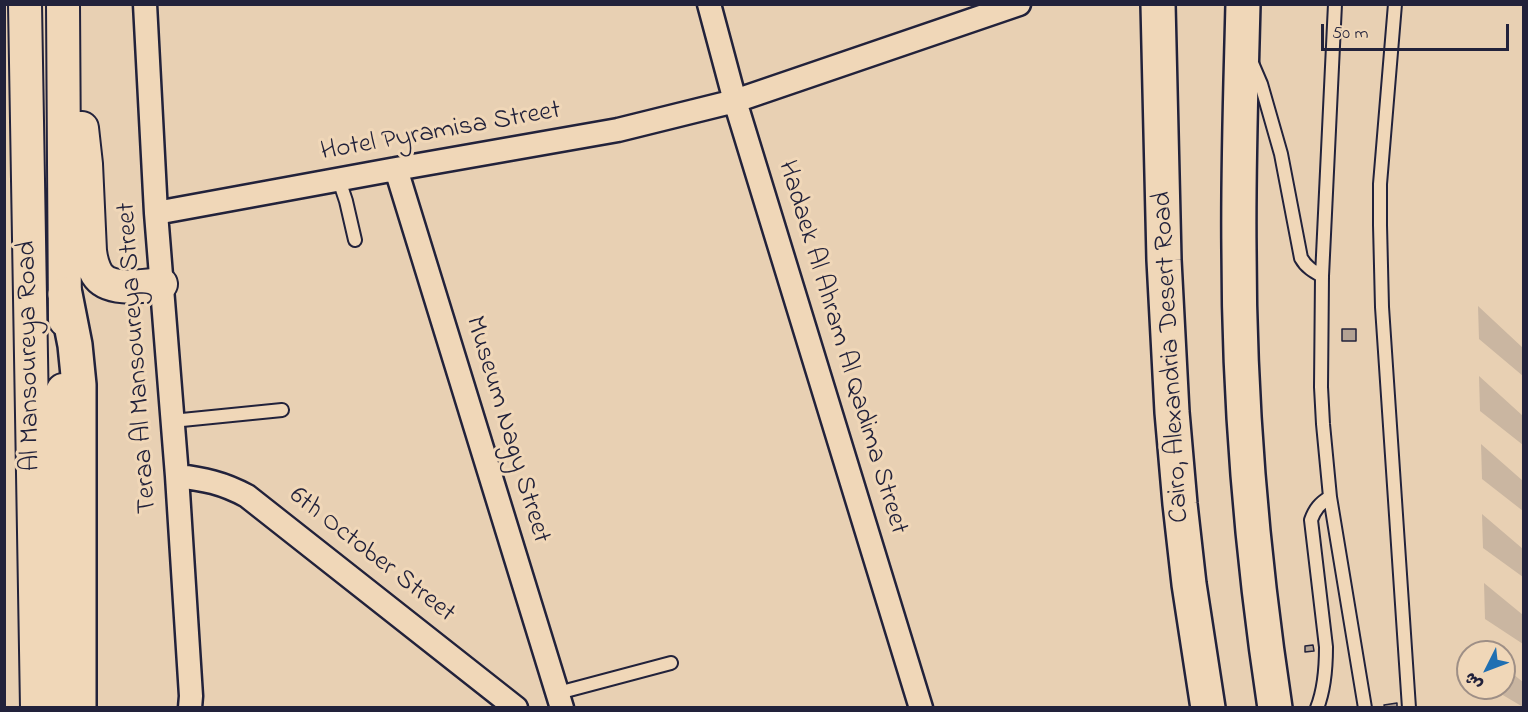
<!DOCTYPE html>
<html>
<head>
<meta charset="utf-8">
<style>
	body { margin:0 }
	#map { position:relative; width:1528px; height:712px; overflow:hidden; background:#e8d0b3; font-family:"Indie Flower","Playpen Sans Arabic",sans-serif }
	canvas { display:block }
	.frame { position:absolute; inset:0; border:6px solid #22223b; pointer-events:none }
	.north { position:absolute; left:1456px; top:640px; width:60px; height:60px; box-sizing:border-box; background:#f0d7b8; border:2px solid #9e8f86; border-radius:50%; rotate:228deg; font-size:16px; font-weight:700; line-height:24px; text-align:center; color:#22223b }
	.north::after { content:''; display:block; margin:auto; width:21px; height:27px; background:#1f6fb2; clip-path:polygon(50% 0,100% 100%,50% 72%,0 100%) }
	.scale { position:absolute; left:1321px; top:24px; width:188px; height:27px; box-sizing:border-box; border:3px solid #22223b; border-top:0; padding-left:8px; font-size:18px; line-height:21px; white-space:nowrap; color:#22223b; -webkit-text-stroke:4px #f0d7b8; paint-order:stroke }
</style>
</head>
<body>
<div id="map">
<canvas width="1528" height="712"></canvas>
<div class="frame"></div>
<div class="north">ش</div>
<div class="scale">50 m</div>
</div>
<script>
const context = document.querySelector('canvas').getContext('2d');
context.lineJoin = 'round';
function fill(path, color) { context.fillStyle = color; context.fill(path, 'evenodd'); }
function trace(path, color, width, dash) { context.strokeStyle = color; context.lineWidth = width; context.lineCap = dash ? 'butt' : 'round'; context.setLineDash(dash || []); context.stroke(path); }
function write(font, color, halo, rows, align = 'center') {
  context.font = font + ' "Indie Flower",sans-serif'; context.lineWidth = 6; context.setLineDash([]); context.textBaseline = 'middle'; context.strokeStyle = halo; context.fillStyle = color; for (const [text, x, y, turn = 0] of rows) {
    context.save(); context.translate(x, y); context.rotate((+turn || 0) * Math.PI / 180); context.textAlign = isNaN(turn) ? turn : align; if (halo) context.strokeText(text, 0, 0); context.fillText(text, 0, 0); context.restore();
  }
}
fill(new Path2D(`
	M1478,306L1523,348V376L1479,339Z
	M1479,376L1523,416V445L1480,411Z
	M1481,444L1523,481V511L1482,479Z
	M1482,514L1523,549V577L1483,548Z
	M1484,583L1523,615V644L1485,619Z
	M1504,667L1523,682V707L1491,688H1504Z`), '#cab6a1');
const building = new Path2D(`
	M1342,329H1356V341H1342Z
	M1313,645L1314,651L1305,652V646Z
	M1397,703V708H1385L1384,705Z`);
fill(building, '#b3a293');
trace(building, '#22223b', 1.5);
const service = new Path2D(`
	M1335,4L1322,276L1321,387L1323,424L1330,497L1365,708
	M1395,4L1380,184V225L1382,307L1409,708
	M1252,63L1261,84L1281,154L1301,258C1306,267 1313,271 1322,276
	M339,180L346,201L355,240
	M172,421L282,410
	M558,693L671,663
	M1317,708C1325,688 1326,667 1326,647L1311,520C1315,509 1320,503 1330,497`);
const minor = new Path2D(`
	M145,4L156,213L177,476L191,696L190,708
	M709,4L735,101L921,708
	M396,169L562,708
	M156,213L396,169L618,130L735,101L1019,4
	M177,476C204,479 223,483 247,496L516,708`);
const secondary = new Path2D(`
	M25,4L37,708
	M63,4L65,320
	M82,128L86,164L90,251C91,259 93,267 97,274C108,292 143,286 161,284
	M57,707L63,390`);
const trunk = new Path2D(`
	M1158,4L1164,260L1172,412L1180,504L1189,584L1208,708
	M1243,4C1241,86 1238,168 1239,250C1239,403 1252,556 1275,708`);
const motorway = new Path2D(`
	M65,294L75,345L79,385V708`);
trace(service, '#22223b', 16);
trace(minor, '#22223b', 27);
trace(secondary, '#22223b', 36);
trace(trunk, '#22223b', 38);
trace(motorway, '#22223b', 38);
trace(service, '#f0d7b8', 12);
trace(minor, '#f0d7b8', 22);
trace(secondary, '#f0d7b8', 32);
trace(trunk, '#f0d7b8', 33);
trace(motorway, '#f0d7b8', 33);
write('27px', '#22223b', '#f0d7b8', [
	["Hotel Pyramisa Street",441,133,-10],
	["Hadaek Al Ahram Al Qadima Street",841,348,73],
	["Al Mansoureya Road",31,356,-91],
	["Cairo, Alexandria Desert Road",1173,357,-93],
	["Teraa Al Mansoureya Street",139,358,-94],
	["Museum Nagy Street",506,430,73],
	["6th October Street",371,556,38]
]);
</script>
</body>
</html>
